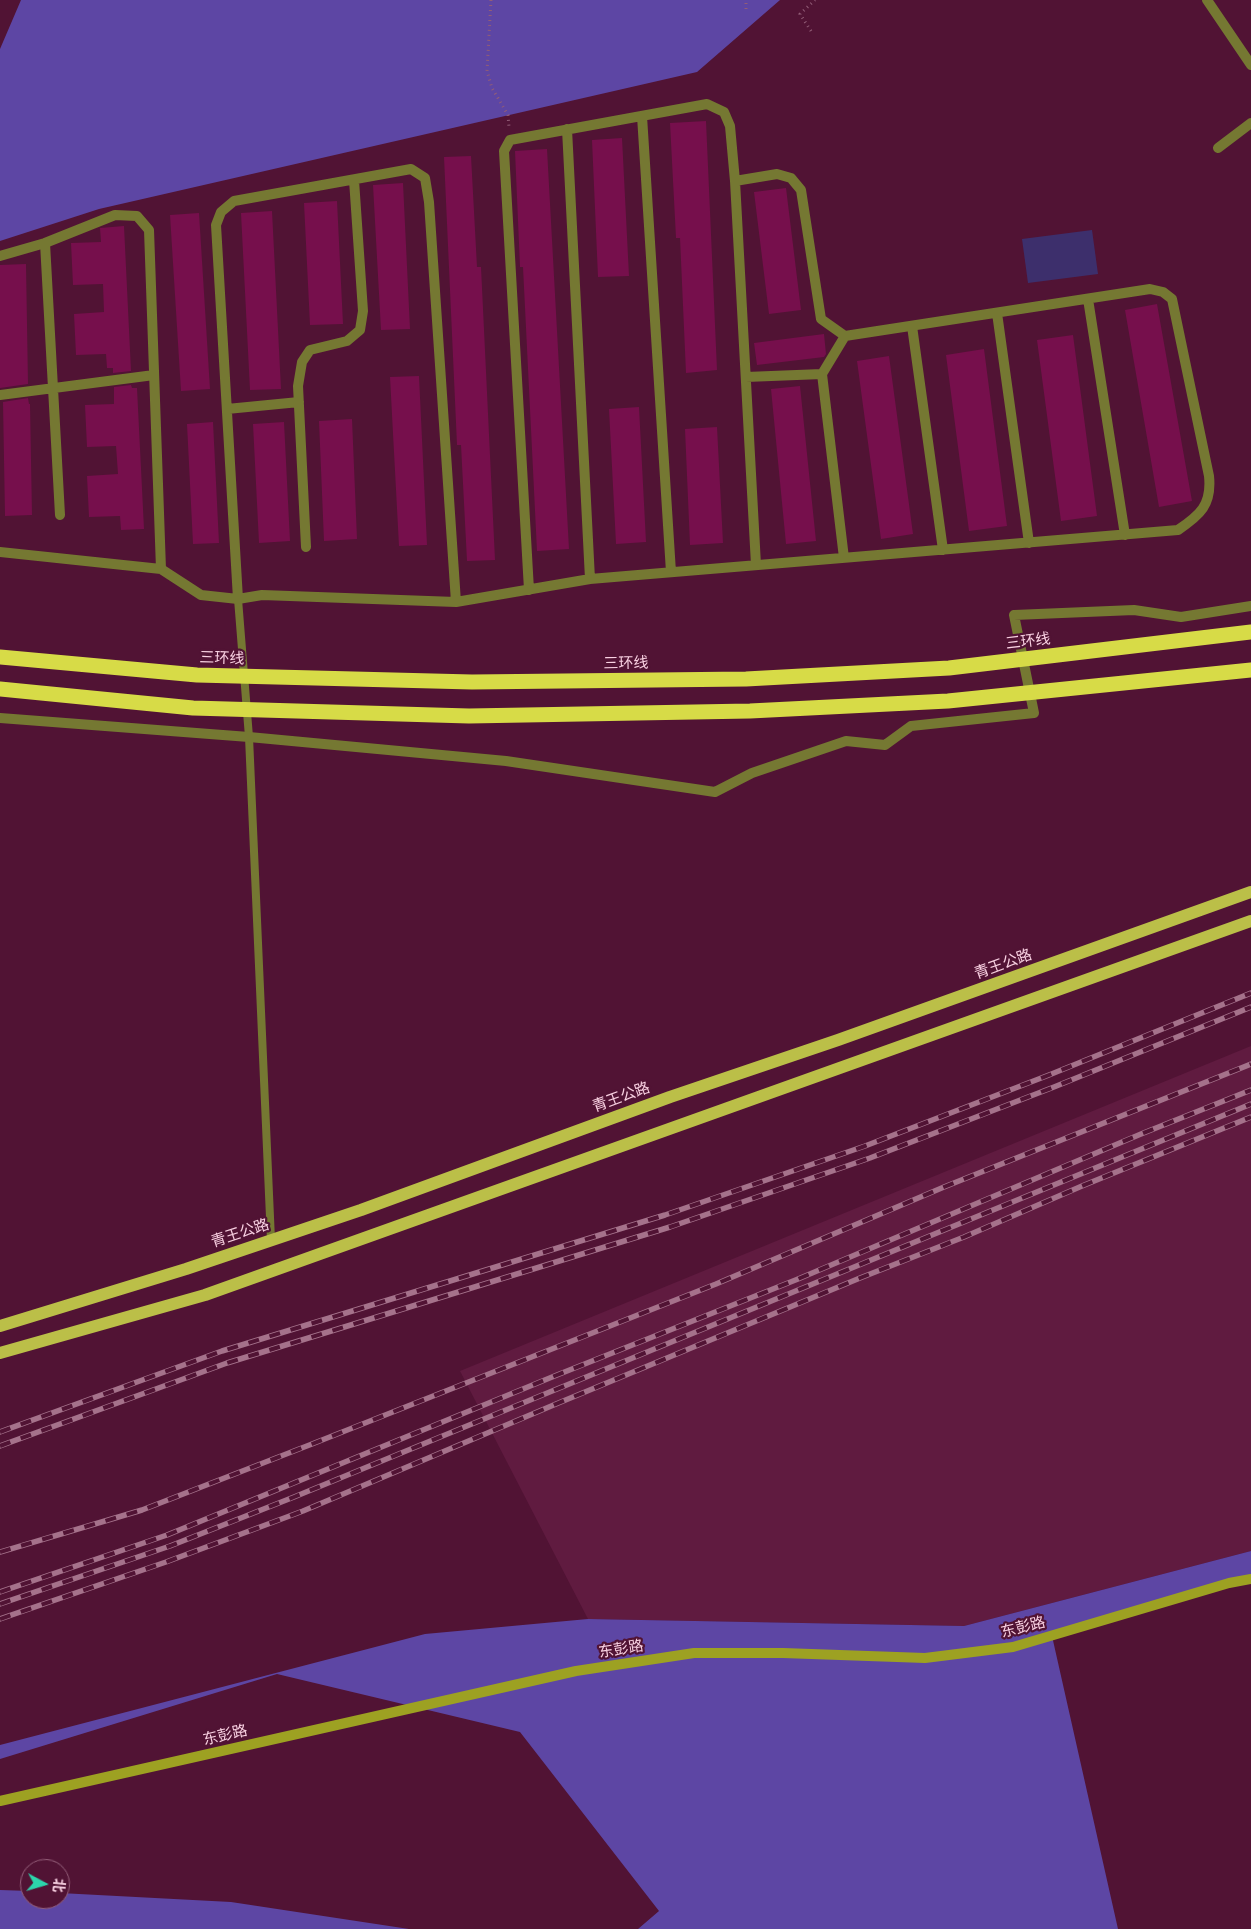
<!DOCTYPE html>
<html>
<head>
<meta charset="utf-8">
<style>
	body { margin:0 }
	#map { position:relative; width:1251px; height:1929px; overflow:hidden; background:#511334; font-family:Lato,"Noto Sans SC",sans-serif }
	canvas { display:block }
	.north { position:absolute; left:20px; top:1859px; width:50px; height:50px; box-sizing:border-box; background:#511334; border:1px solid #945f7a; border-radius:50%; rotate:96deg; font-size:14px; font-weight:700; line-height:20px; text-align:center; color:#f9d1e2 }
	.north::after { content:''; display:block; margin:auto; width:18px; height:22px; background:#2cd5ab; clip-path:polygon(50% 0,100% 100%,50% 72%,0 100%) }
</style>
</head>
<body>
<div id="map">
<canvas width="1251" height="1929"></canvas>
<div class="north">北</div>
</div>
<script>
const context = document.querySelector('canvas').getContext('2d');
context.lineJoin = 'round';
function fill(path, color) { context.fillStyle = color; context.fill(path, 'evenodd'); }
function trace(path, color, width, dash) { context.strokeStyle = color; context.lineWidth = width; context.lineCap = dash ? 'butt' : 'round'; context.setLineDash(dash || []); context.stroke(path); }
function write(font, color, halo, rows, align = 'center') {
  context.font = font + ' Lato,"Noto Sans SC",sans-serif'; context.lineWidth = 4.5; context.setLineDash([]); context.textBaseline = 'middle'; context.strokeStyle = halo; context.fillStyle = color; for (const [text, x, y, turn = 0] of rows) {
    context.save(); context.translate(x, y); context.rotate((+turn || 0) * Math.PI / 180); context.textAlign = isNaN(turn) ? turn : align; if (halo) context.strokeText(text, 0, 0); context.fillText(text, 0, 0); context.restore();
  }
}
fill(new Path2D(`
	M1251,1046V1551L964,1626L588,1619L460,1371Z`), '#601b40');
fill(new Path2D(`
	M1092,230L1098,274L1028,283L1022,239Z`), '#3d2f6c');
fill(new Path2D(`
	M21,0H780L697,72L99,209L0,241V49Z
	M1251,1551V1580L1052,1636L1118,1929H638L659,1911L520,1732L277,1674L0,1759V1745L425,1634L588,1619L964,1626Z
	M0,1890L30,1891V1899H60V1893L231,1902L409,1929H0Z`), '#5d46a4');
fill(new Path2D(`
	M706,121L717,370L686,373L680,238H676L670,123Z
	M622,138L629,276L598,277L592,140Z
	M547,149L569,549L537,551L523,267H520L515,151Z
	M471,156L477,267H481L495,560L467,561L461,445H457L444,157Z
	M403,183L410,329L381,330L373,185Z
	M786,188L801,310L769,314L754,192Z
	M337,201L343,324L310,325L304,203Z
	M272,211L281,389L250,390L241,213Z
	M199,213L210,389L181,391L170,215Z
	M124,226L131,371L113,373V368H107L106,354L76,355L74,314L104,312L103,284L73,285L71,243L101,242L100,228Z
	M26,264L28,384L0,388V265Z
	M1157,304L1192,501L1159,507L1125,310Z
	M824,334L826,354L824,357L757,365L754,343Z
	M1073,335L1097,516L1061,521L1037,340Z
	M984,349L1007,526L969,531L946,355Z
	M889,356L913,534L881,539L857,361Z
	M419,376L427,545L399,546L390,377Z
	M131,385L132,388H137L144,529L121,530L120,516L89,517L87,476L118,474L116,446L87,447L85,405L114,404V387Z
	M800,386L816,541L786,544L771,389Z
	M28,398L29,404H30L32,515L5,516L3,402Z
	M639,407L646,542L616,544L609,409Z
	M352,419L357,539L324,541L319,421Z
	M213,422L219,543L193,544L187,424Z
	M284,422L290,541L259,543L253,424Z
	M717,427L723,543L690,545L685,429Z`), '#760f4c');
trace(new Path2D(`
	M491,0L487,71L492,88L508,115L509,127
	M746,9V0
	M811,31L800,14L815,0`), '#925d77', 3, [1, 4]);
trace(new Path2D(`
	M238,599L249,737L271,1240`), '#757832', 8);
trace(new Path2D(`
	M1207,0L1251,65
	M642,116L671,572
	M567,129L590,579
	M1218,148L1251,123
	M735,181L756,565
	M45,243L115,215L137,216L149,230L161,569
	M0,256L45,243L60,515
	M1088,299L1125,535
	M997,313L1029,543
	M912,326L943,550
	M746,377L822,374
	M0,395L154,375
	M227,409L299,402
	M306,547L298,386L302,362L310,350L347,341L360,330L363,311L354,180
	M0,552L161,569L201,595L238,599L262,595L456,602L590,579L1178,530C1200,515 1212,505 1209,476L1172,299L1163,292L1150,289L845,336L821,319L801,190L791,178L777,174L735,181L730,126L724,112L707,104L510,140L504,151L529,590
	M844,558L822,374L845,336
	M238,599L216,225L221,212L234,201L411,169L425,178L429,202L456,602
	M0,718L249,737L506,761L715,792L752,773L846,741L885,745L911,726L1034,713L1014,615L1134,610L1181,617L1251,606`), '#757832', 10);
trace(new Path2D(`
	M0,1801L576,1671L694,1653H783L925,1658L1013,1647L1229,1583L1251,1579`), '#9da122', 10);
trace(new Path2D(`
	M0,1326L186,1269L361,1210L670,1097L838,1040L1251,892
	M0,1353L205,1295L1251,921`), '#bbbf48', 12);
const rail = new Path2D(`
	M0,1432L222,1351L665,1215L865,1146L1049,1075L1251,993
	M0,1446L227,1363L670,1227L870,1158L1054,1087L1251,1007
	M0,1552L142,1510L312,1444L716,1284L944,1187L1251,1064
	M0,1592L167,1535L557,1375L798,1279L1141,1134L1251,1090
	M0,1604L170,1546L294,1497L1251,1104
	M0,1619L166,1562L303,1511L556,1404L860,1278L964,1237L1082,1186L1251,1117`);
trace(rail, '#a5728b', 5.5);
trace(rail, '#511334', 4, [11]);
trace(new Path2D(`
	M0,657L197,675L472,682L746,679L949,668L1251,632
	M0,689L193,708L469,716L750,711L948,701L1251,670`), '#d7db47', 15);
write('15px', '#f9d1e2', '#511334', [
	["三环线",1028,641,-7],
	["三环线",222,658,2],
	["三环线",626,663,-1],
	["青王公路",1003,964,-20],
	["青王公路",621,1097,-20],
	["青王公路",240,1233,-18],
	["东彭路",1023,1627,-14],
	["东彭路",621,1649,-9],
	["东彭路",225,1735,-13]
]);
</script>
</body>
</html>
